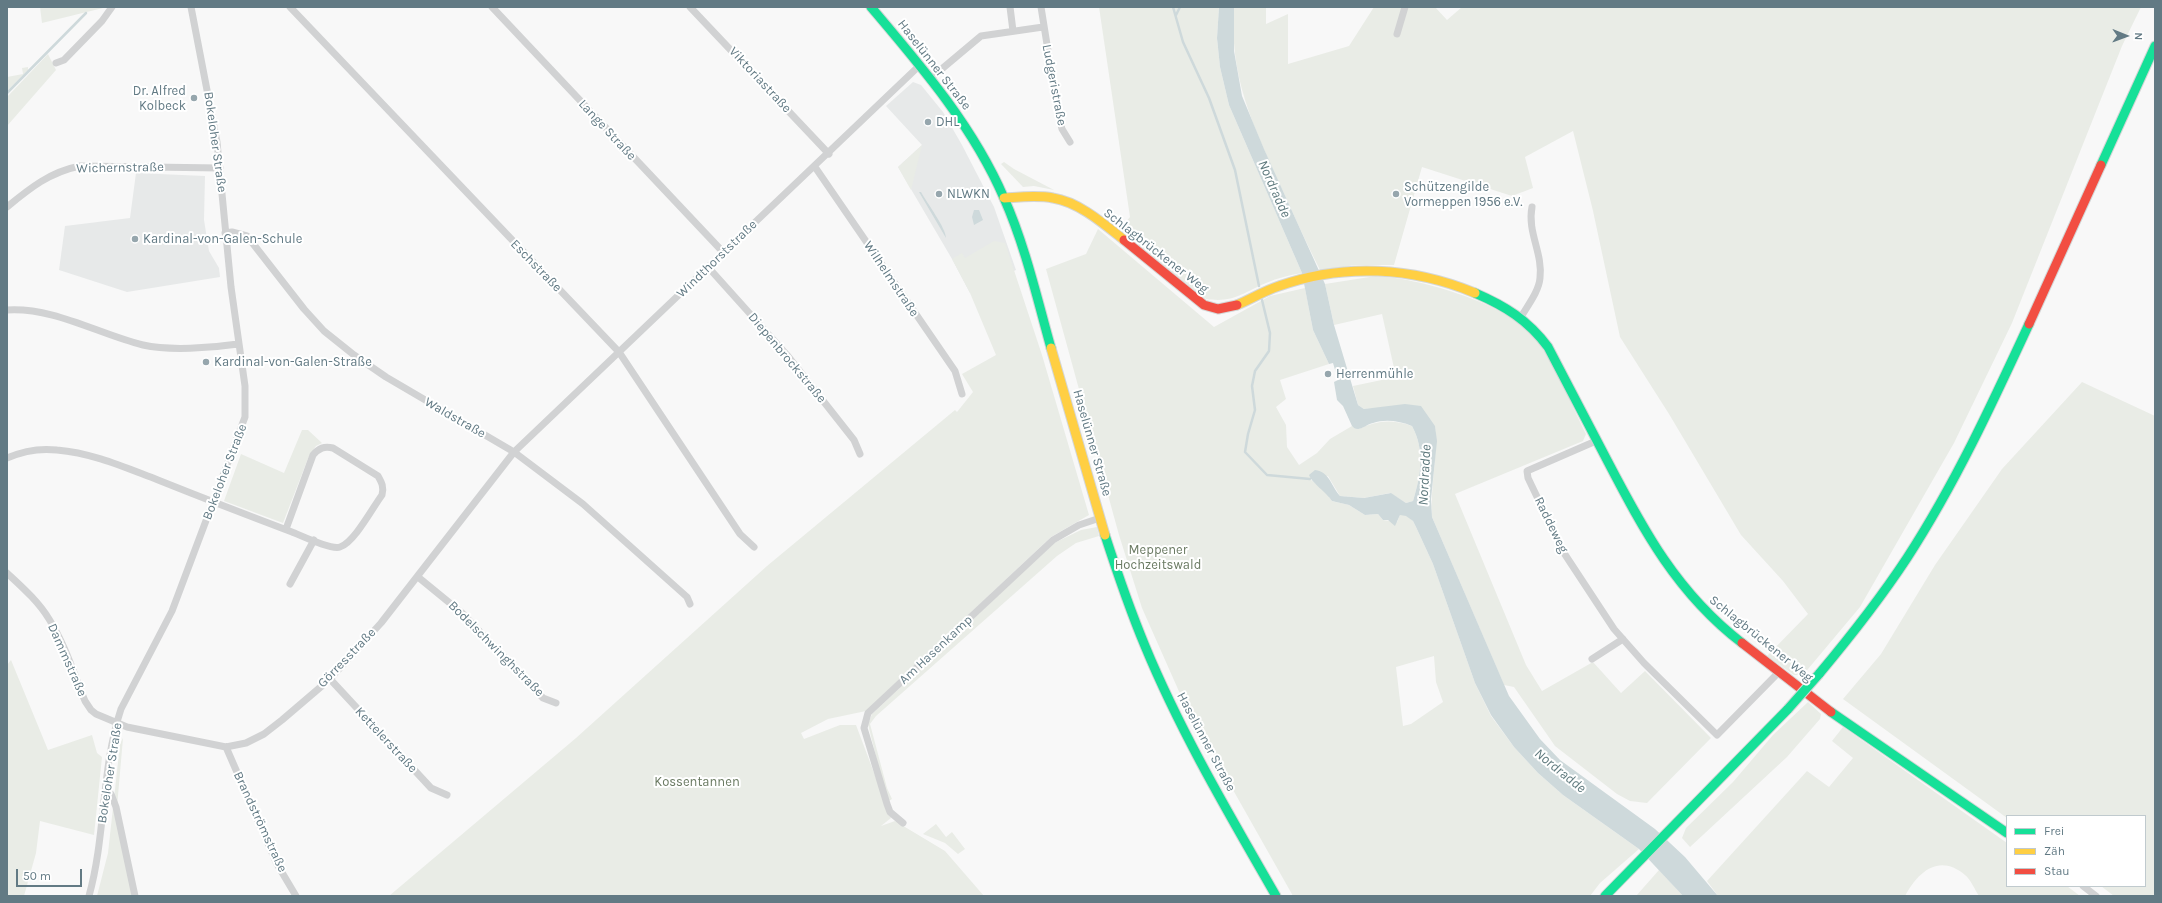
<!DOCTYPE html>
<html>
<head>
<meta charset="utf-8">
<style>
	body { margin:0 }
	#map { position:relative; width:2162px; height:903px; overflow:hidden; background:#f8f8f8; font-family:Karla,sans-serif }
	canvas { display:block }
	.frame { position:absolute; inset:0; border:8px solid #627a84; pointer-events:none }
	.legend { position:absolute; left:2006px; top:815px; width:140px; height:72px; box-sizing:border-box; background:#fff; border:1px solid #c0cace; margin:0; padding:5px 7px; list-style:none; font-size:12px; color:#627a84 }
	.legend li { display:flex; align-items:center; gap:8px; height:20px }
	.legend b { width:20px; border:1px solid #c0cace }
	.north { position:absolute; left:2106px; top:16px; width:40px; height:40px; -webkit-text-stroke:3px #fff; paint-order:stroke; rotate:91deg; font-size:11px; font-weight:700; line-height:16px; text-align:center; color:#627a84 }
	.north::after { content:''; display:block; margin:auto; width:14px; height:18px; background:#627a84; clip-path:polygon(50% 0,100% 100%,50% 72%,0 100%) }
	.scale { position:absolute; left:16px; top:869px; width:66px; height:18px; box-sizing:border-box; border:2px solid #627a84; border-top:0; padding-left:5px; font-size:12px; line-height:14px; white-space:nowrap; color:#627a84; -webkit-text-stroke:3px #fff; paint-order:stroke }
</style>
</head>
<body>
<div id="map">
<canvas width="2162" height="903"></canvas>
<div class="frame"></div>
<ul class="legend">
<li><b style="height:5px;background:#16e098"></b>Frei</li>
<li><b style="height:5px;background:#ffcf43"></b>Zäh</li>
<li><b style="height:5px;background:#f24e42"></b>Stau</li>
</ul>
<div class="north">N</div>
<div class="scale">50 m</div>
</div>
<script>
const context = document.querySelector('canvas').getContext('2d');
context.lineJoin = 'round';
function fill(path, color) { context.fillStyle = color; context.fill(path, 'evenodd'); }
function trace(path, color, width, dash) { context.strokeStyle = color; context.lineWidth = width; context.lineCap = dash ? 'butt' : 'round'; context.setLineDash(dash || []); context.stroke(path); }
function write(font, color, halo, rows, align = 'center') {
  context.font = font + ' Karla,sans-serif'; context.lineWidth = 4; context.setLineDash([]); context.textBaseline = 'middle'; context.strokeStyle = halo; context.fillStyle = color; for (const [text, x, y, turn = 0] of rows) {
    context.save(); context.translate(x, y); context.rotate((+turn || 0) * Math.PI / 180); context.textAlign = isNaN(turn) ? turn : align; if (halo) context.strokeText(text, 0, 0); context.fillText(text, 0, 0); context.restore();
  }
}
fill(new Path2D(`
	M913,82L921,85L943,112L962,145L994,207L1016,270L970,293L952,259L898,167L922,145L886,106Z
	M136,173L205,176L204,220L209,251L219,268L220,277L127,292L59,270L65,226L130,218Z`), '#e7e9e9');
fill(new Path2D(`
	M40,7H107L42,23Z
	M1099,7H1219L1217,38L1220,67L1229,105L1302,273C1289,275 1278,278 1266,283C1242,293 1234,303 1206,299L1119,230L1130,217Z
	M1234,7H1266V24L1288,14V64L1349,46L1374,7H1435L1447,20L1462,7H2141L2122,46L2012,323L1954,443L1860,607L1803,675H1794L1767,656L1808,614L1783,581L1741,535L1669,414L1620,337L1593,211L1573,131L1525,157L1533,188L1512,196L1422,167L1394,265H1356L1320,270C1306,243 1294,215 1281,187C1253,126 1229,76 1234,7Z
	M48,54L56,70L7,126V97Z
	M28,67V70L7,91V77L23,74L22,68Z
	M922,145L911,190L898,167Z
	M1004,162L1014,169L1054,190L1034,186L1023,187L1001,164Z
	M1098,229L1214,327L1270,296L1305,288L1313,330L1329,364L1280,380L1286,399L1276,407L1286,425L1287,447L1299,465L1317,453L1330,439L1352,426L1359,429C1376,420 1394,419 1412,426C1425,450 1421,475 1413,501L1406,503L1390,493L1364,498L1340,496L1328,476L1310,479L1326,492L1332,501L1349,505L1365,515L1378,514L1383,520L1397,522L1400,515H1406L1413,521L1416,527L1433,564L1475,683L1491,716L1514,747L1538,773L1563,795L1639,849L1600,883L1590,896H1293L1185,705L1142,608L1119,535L1046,269L1086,254ZM1434,656L1436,682L1443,702L1411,724L1403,726L1396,667Z
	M994,241L1005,243L1042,355L1089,515L1051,537L866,711L828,719L801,733L804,739L840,725H856L891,818L881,826L895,821L945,851L984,896H389L576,738L767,566L955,410L957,412L973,392L962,374L996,355L970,293L952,259L962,253L965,258Z
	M1376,276C1418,278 1501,302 1531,333C1551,355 1572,406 1586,434L1583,441L1455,494L1526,665L1542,691L1593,662L1621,693L1645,671L1711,738L1647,803L1630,801L1617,794L1555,746L1514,687L1504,685L1432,517C1430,487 1438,457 1435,426L1383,408L1364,409L1358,405L1353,386L1396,377L1382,314L1334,325L1325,284Z
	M2082,382L2155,416V896H2114L2101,886H2145V816H2007V818L1843,699L1881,654L1935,565L2002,469Z
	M302,430H308L322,443L316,446L309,456L283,523L224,501L241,454L284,473Z
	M1097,527L1099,536L1076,543L1057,556L876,716L870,724L887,788L892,799L887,802L868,724L872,714L1054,543L1081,530Z
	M11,660L48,750L92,735L97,753L102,757L94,835L40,821L36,853L24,896H7V665Z
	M1808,702L1821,714L1820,719L1787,757L1690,847L1682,838L1686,828L1733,782L1773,735Z
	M1843,727L2007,843V886H2067L2080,896H1979C1975,890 1971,880 1965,875C1939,853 1918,872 1905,896H1718L1707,881L1807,771L1829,787L1853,758L1832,741Z
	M123,738L117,807L132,896H97L108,853L120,744Z
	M936,824L946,837L952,832L965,849L958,854L945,843L923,834Z
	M1659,870L1683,896H1636Z`), '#e9ece6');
fill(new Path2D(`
	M1219,7H1234V51L1242,96L1264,149L1325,284L1334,325L1358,405L1364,409L1405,404L1421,406L1435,426L1437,441L1431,499L1432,517L1509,696L1540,739L1560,760L1655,829L1685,857L1718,896H1683L1639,849L1563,795L1538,773L1514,747L1491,715L1475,683L1433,564L1416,527L1413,521L1406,516L1400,515L1395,526L1388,520H1383L1378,514L1365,515L1349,505L1332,501C1327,493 1311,482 1309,475L1315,470C1330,472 1331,486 1340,496L1364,498L1391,493L1406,503L1413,501C1421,475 1425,450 1412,426C1400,421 1385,419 1373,423C1368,424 1362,429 1358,429C1355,429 1354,428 1352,426L1343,406L1337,400L1334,382L1338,380L1333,363L1329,364L1313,330L1302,273L1229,105L1220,67L1217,38Z
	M919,192H921C927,203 946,228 946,238Z
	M974,210H979L983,220L974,225L972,217Z`), '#ced9db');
trace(new Path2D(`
	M1173,7L1183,42L1209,98L1235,170L1259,286
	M1176,15L1180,7
	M7,93L86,13
	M1262,300L1270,333L1269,351L1255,371L1252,386L1255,410L1248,434L1245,452L1267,475L1310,479`), '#ced9db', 2.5);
const fast = new Path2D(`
	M871,7C921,66 973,126 1004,198C1025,245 1037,298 1051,348
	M2101,165L2155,46
	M1475,293C1505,306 1528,320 1548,347C1568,385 1587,422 1607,460C1644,531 1677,593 1742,643
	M1105,535C1117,572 1130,610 1145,646C1181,733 1229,814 1276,896
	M1819,674C1850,637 1880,599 1907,558C1955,484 1992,404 2029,324
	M1831,712L2007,833
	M1605,896L1788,709`);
const slow = new Path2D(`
	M1004,198C1021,197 1037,195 1053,198C1079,202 1104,224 1124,240
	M1237,305C1251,299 1264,291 1279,286C1343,263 1413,267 1475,293
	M1051,348L1105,535`);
const jam = new Path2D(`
	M1124,240L1204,305L1218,309L1237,305
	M2029,324L2101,165
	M1742,643L1831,712`);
trace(fast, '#d4d6d6', 11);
trace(slow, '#d4d6d6', 11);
trace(jam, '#d4d6d6', 11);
trace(new Path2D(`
	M290,7L619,352L740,534L754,547
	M492,7L723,252
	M690,7L829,154
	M1010,7L1013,31
	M1041,7L1058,113L1062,129L1070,142
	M1397,34L1405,7
	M56,63L64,60L102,21L112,7
	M931,78L981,36L1043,27
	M815,167L955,371L962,394
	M7,207C30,188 50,172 80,166L220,168
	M225,233L232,232L247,236L304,309L324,331L354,355L386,377L514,452L583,504L687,597L690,604
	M708,267L787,355L854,440L860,454
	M7,310C54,307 98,334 143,345C169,351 211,348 238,344
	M1521,317C1528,305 1539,291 1540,278C1543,253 1527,232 1532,207
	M1596,441L1527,471L1528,478L1564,553L1614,629L1644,663L1717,735L1779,672
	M7,458C23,451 40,448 57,450C93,453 126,468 158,480C203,498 247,515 292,532C302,536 331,550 340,547C354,543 373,507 382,495C384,487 382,483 378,476L333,448C324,446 319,448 313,455L286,529
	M7,573C22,587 38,601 49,619C65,644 74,674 85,701L91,710L96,714L127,727L226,747L246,743L264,734L282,720L330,679L381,623L514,452L920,65
	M418,577L462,613L543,698L556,703
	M290,584L314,540
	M1592,659L1623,639
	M330,679L431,788L447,795
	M226,747L277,864L296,896
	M106,792L111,794L116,807L135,896
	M903,823L890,812L887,804L864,728L868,713L1053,540L1079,525L1100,518
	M2083,886L2096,896
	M89,896C106,835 101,769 121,709L172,611L245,417V386L231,287L217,142L191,7`), '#d1d2d3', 7);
trace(fast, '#16e098', 9);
trace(slow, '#ffcf43', 9);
trace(jam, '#f24e42', 9);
const fastBridge = new Path2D(`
	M1788,709L1819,674`);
trace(fastBridge, '#d4d6d6', 11, []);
trace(fastBridge, '#16e098', 9);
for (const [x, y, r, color] of [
	[194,98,4,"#96a6ad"],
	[928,122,4,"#96a6ad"],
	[939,194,4,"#96a6ad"],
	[1396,194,4,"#96a6ad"],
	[135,239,4,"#96a6ad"],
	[206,362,4,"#96a6ad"],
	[1328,374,4,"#96a6ad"]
]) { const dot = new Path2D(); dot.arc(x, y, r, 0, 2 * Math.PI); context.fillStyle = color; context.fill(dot); trace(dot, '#fff', 1.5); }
write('13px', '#627a84', '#fff', [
	["Haselünner Straße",934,65,52],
	["Viktoriastraße",760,80,47],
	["Ludgeristraße",1054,85,79],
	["Lange Straße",607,130,47],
	["Bokeloher Straße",215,142,82],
	["Wichernstraße",120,168,-1],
	["Schlagbrückener Weg",1156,251,38],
	["Windthorststraße",717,259,-44],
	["Eschstraße",536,266,46],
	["Wilhelmstraße",891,279,56],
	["Diepenbrockstraße",787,358,50],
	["Waldstraße",455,418,30],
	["Haselünner Straße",1092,443,74],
	["Bokeloher Straße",225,472,-69],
	["Raddeweg",1551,525,64],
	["Schlagbrückener Weg",1761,639,39],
	["Bodelschwinghstraße",496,649,45],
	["Am Hasenkamp",936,650,-43],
	["Görresstraße",347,658,-46],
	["Dammstraße",67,660,66],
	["Kettelerstraße",386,740,47],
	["Haselünner Straße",1206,742,62],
	["Bokeloher Straße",110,773,-81],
	["Brandströmstraße",260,822,65]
]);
write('13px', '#627a84', '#fff', [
	["Dr. Alfred",186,91,"right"],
	["Kolbeck",186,106,"right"],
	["DHL",936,122],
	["Schützengilde",1404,187],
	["Vormeppen 1956 e.V.",1404,202],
	["NLWKN",947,194],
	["Kardinal-von-Galen-Schule",143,239],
	["Kardinal-von-Galen-Straße",214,362],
	["Herrenmühle",1336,374]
], 'left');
write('13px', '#6a7a62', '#fff', [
	["Meppener",1158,550],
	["Hochzeitswald",1158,565],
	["Kossentannen",697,782]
]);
write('italic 14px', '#5e797d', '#fff', [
	["Nordradde",1274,189,66],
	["Nordradde",1425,475,-87],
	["Nordradde",1560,771,39]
]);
</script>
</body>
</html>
